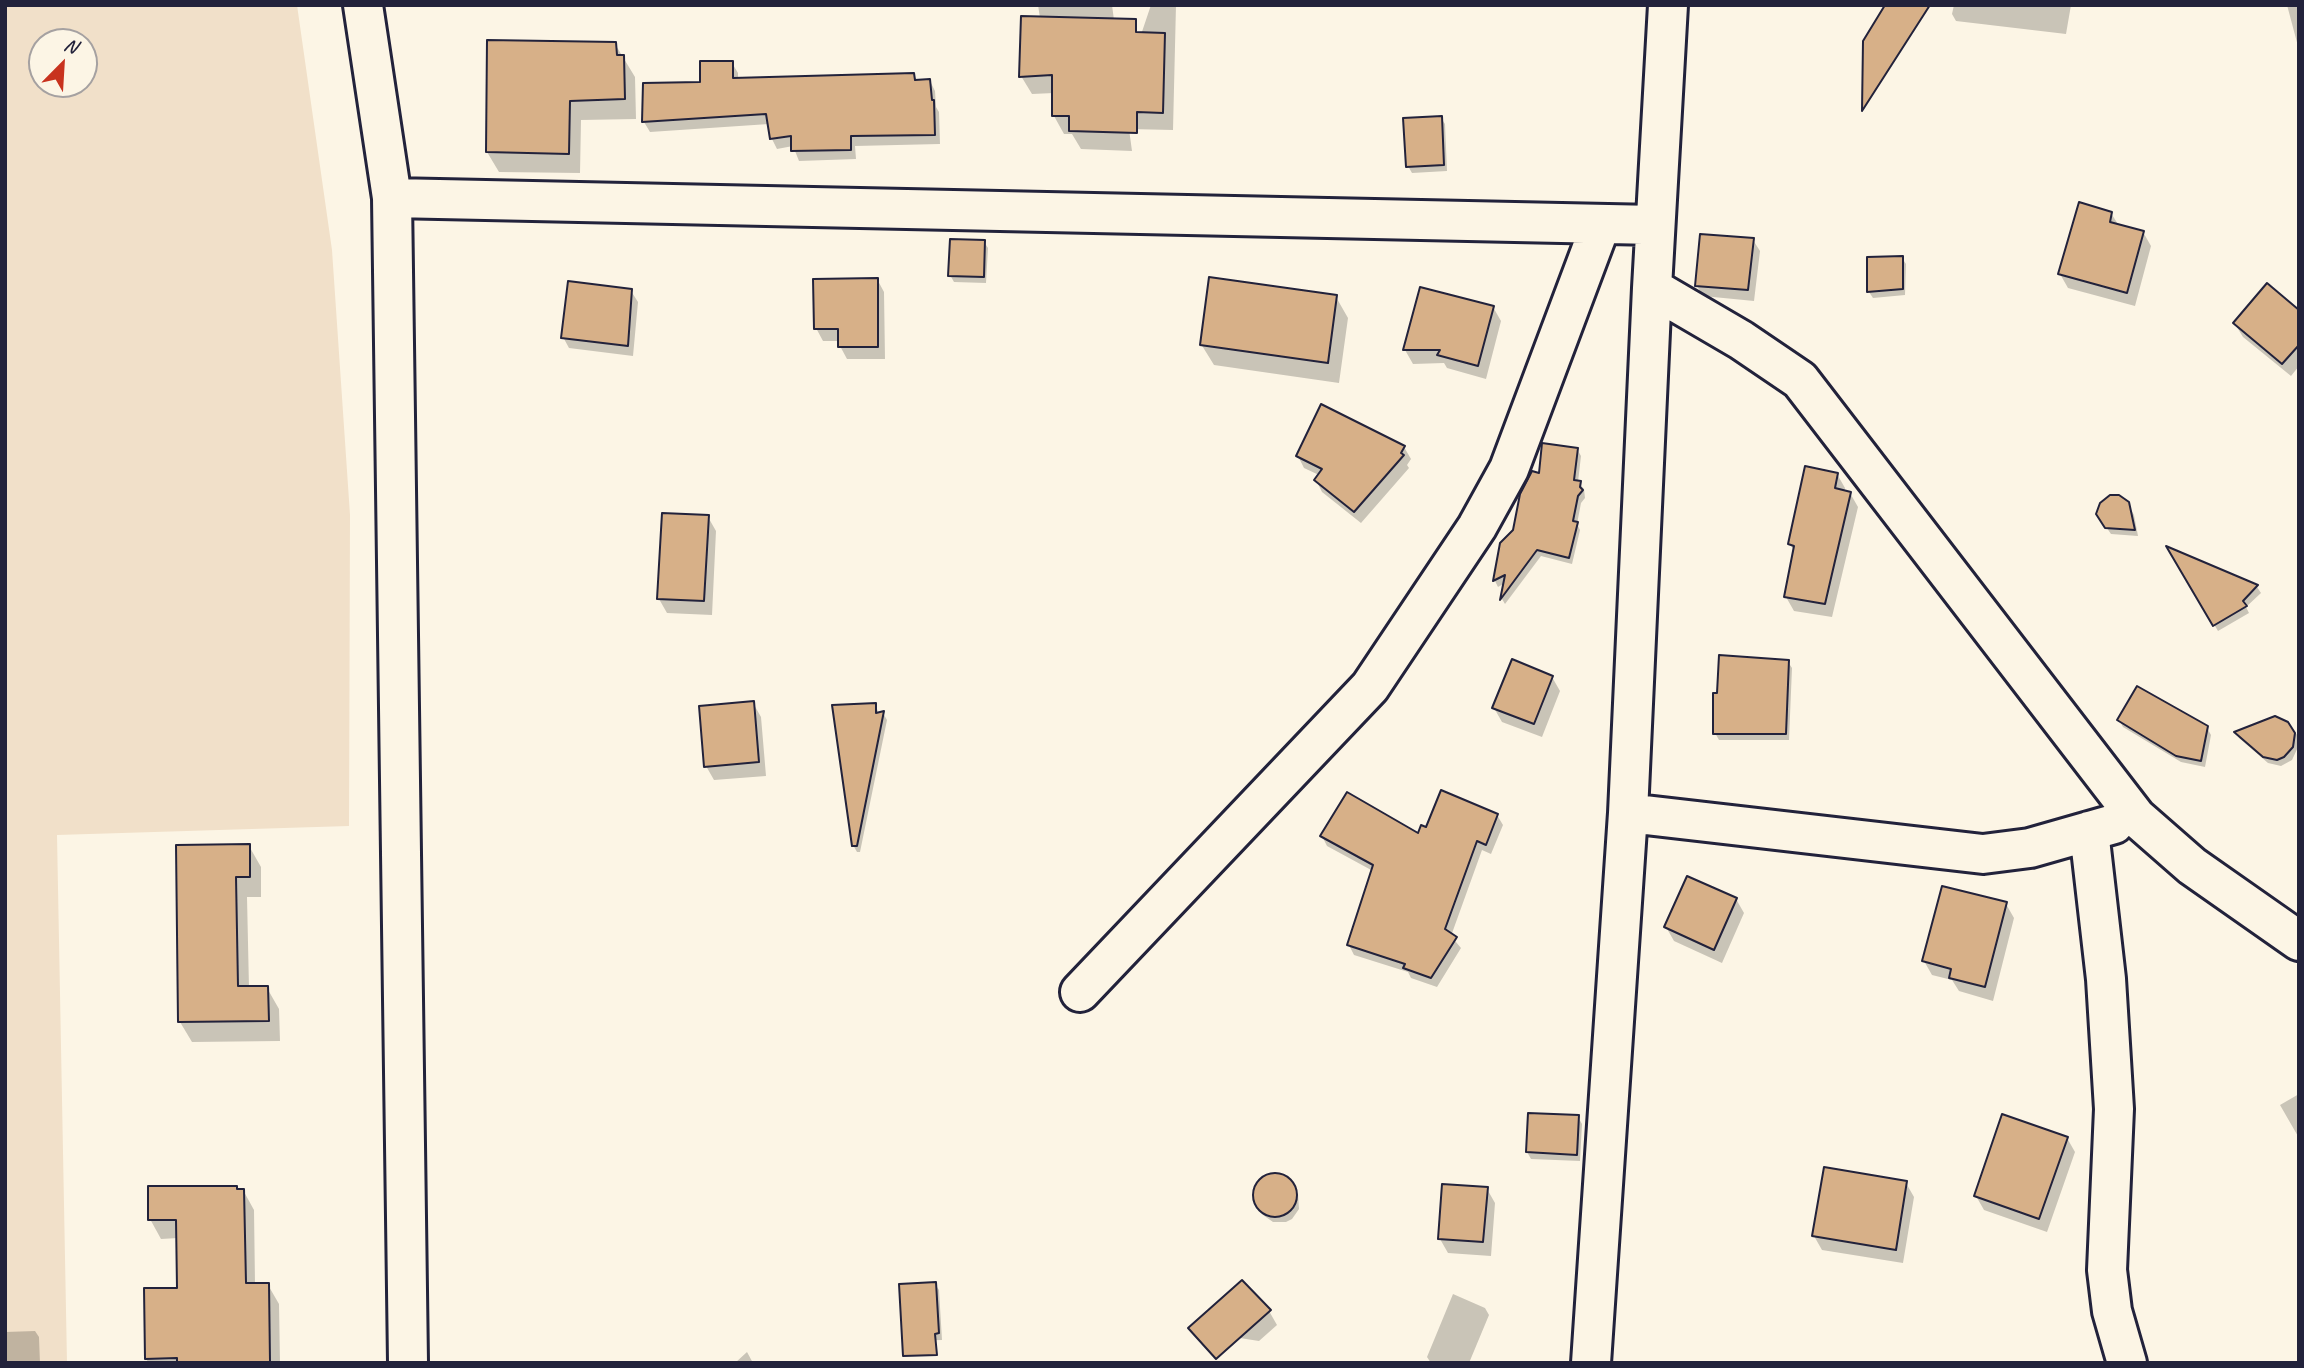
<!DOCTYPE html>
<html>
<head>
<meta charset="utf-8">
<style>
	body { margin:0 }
	#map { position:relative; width:2304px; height:1368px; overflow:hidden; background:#fcf5e5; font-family:Caveat,sans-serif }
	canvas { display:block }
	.frame { position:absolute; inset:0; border:7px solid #22223b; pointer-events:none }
	.north { position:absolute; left:28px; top:28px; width:70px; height:70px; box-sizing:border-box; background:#fcf5e5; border:2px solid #a5a1a1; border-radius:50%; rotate:24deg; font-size:19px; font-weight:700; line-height:28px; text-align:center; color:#22223b }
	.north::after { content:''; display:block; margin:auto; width:24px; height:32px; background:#c8321e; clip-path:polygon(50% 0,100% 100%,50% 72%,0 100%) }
</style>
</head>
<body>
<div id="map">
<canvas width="2304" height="1368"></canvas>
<div class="frame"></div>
<div class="north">N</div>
</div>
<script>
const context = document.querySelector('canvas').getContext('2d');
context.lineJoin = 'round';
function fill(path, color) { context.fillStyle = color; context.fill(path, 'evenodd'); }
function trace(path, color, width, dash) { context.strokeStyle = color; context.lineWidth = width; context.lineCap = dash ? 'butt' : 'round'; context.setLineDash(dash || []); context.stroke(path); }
fill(new Path2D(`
	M5,5H297L332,250L350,515L349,826L57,835L67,1363H5ZM42,42H84V84H42Z`), '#f1e0c9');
fill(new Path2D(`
	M1038,5H1112L1123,88L1151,5H1176L1173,130L1129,129L1132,151L1081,149L1072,134H1064L1054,116V93L1032,94L1021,76L1040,18Z
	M1954,5H2071L2066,34L1956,21L1952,14Z
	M2287,5H2299V50Z
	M615,44L635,77L636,119L581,120L580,173L499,172L487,152Z
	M732,63L738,73V79L913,75L917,81H930L935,91L936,107L939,112L940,144L855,146L856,159L799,161L793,146L777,149L772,139L769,124L650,132L644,122Z
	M1441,118L1445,124L1447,171L1412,173L1408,166Z
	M2111,213L2119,226L2143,232L2151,246L2135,306L2068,288L2060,274Z
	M1753,240L1760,251L1754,301L1703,296L1697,286Z
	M984,242L988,248L986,283L954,282L950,275Z
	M1902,258L1906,264L1905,295L1873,298L1869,292Z
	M877,279L884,292L885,359H847L840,346V341H823L816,328Z
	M631,291L638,302L633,356L569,348L563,337Z
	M1336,297L1348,318L1339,383L1214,365L1201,344Z
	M1493,307L1501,321L1486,379L1447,368L1444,363L1413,364L1405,350Z
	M2299,312V366L2291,376L2243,337L2235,324Z
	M1404,447L1411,459L1407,465L1409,468L1361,523L1322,492L1316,480L1319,475L1304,468L1298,456Z
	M1577,449L1581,456L1578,482L1584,489L1585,498L1581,503L1577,524L1580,530L1572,564L1541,556L1505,604L1502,599L1505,583L1498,587L1495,581L1502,544L1515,531L1540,475Z
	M1837,474L1845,488L1844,492L1850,493L1858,507L1832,617L1794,611L1786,597L1795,552L1790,544Z
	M2130,508L2134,515L2138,536L2111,534L2102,521Z
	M708,517L716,531L712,615L667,613L659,599Z
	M2170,550L2257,587L2261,593L2246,607L2249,613L2218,631Z
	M1788,662L1792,668L1789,740H1719L1715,733Z
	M1552,677L1560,691L1542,737L1502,722L1494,708Z
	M753,703L761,717L766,776L714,780L706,766Z
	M875,704L879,714L883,713L887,720L860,852H857L853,845Z
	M2119,720L2207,728L2211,735L2205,767L2181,762L2123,727Z
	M2287,723L2299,737V745L2292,760L2281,766L2268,763L2239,738L2236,732Z
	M1497,815L1503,825L1491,854L1482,850L1451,936L1461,948L1437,987L1411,978L1408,972L1354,955L1349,945L1373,871L1327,846L1322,836H1419L1427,829Z
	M249,846L261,867V897H247L249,988H267L279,1009L280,1041L192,1042L180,1022L177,847Z
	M1736,899L1744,913L1722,963L1674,941L1666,927Z
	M2006,904L2014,918L1993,1001L1959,991L1952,980L1932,975L1924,961Z
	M2299,1094V1138L2280,1105Z
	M1578,1117L1582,1124L1580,1161L1531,1159L1527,1152Z
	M2067,1138L2075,1152L2047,1232L1984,1210L1976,1196Z
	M1270,1175L1284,1176L1298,1194L1299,1209L1292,1219L1286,1222H1273L1263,1215L1255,1202V1188L1258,1182Z
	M1906,1183L1914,1197L1903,1263L1822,1250L1814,1236Z
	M1487,1189L1495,1203L1491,1256L1448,1253L1440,1239Z
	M243,1190L254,1210L255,1284L268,1285L279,1304L280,1363H149L146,1359L179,1290L178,1238L161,1239L150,1219Z
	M935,1284L939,1290L942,1340L907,1341Z
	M1453,1294L1485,1308L1489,1315L1469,1363H1431L1427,1357Z
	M1269,1311L1277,1325L1259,1341L1208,1333Z
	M35,1331L39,1337L40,1363H5V1332Z
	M747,1352L753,1363H735Z`), '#0003');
const building = new Path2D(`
	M1885,5H1930L1862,111L1863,41Z
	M1021,16L1136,19V32L1165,33L1163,113L1137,112V133L1069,131V116H1052V75L1019,77Z
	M487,40L616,42L617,55H624L625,99L570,101L569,154L486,152Z
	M700,61H733V78L914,73L915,80L930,79L932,100H934L935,135L851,136V150L791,151V136L770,139L766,114L642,122L643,83L700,82Z
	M1442,116L1444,165L1406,167L1403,118Z
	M2079,202L2112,212L2110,222L2144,231L2127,293L2058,274Z
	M1700,234L1754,238L1748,290L1695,286Z
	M950,239L985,240L984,277L948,276Z
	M1903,256V289L1867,292V257Z
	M1209,277L1337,295L1328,363L1200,345Z
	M878,278V347H838V329H814L813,279Z
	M568,281L632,289L628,346L561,338Z
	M2267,283L2299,310V345L2282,364L2233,323Z
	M1420,287L1494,306L1478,366L1437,355L1440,350H1403Z
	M1321,404L1405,446L1401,453L1404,455L1354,512L1314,480L1322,469L1296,456Z
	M1542,443L1578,448L1574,480L1581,481L1580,487L1583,490L1578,496L1573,521L1578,522L1569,558L1537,550L1500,600L1505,575L1493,581L1500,543L1513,530L1520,494L1532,471L1539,473Z
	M1805,466L1838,473L1835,488L1851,492L1825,604L1784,597L1794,546L1788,544Z
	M2110,495H2119L2129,502L2135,530L2105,528L2096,514L2100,503Z
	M662,513L709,515L704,601L657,599Z
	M2166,546L2258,585L2243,601L2247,606L2213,626Z
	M1719,655L1789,660L1786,734H1713V693H1717Z
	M1512,659L1553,676L1534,724L1492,708Z
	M2137,686L2208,726L2201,761L2176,756L2117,720Z
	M754,701L759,762L704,767L699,706Z
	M876,703V713L884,711L857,846H852L832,705Z
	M2275,716L2288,722L2295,733L2293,747L2284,757L2277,760L2263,757L2234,732Z
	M1441,790L1498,814L1486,845L1477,841L1445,929L1457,937L1431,978L1403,968L1405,964L1347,945L1373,865L1320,836L1347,792L1418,833L1421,825L1426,827Z
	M250,844V877H236L238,986H268L269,1021L178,1022L176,845Z
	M1687,876L1737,898L1714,950L1664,927Z
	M1942,886L2007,902L1985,987L1949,978L1951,969L1922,961Z
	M1528,1113L1579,1115L1577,1155L1526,1152Z
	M2002,1114L2068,1137L2039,1219L1974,1196Z
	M1824,1167L1907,1181L1896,1250L1812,1236Z
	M1253 1195a22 22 0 1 1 44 0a22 22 0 1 1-44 0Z
	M1442,1184L1488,1187L1483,1242L1438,1239Z
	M148,1186H237V1189H244L246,1283H269L270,1362H177V1358L145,1359L144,1288H177L176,1220H148Z
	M1242,1280L1271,1310L1216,1359L1188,1328Z
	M936,1282L939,1333L935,1334L937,1355L903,1356L899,1284Z`);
fill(building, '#d7b088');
trace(building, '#22223b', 2);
const street = new Path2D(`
	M363,5L392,198L408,1363
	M392,198L1655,225
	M1652,288L1741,340L1800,380L2136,817L2192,866L2299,941
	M1628,813L1983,854L2030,848L2114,824
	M2089,831L2106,979L2114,1109L2107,1270L2112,1311L2127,1363
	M1080,992L1370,687L1477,527L1509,469L1601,224
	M1591,1363L1628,813L1652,288L1668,5`);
trace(street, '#22223b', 44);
trace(street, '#fcf5e5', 38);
</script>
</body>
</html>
